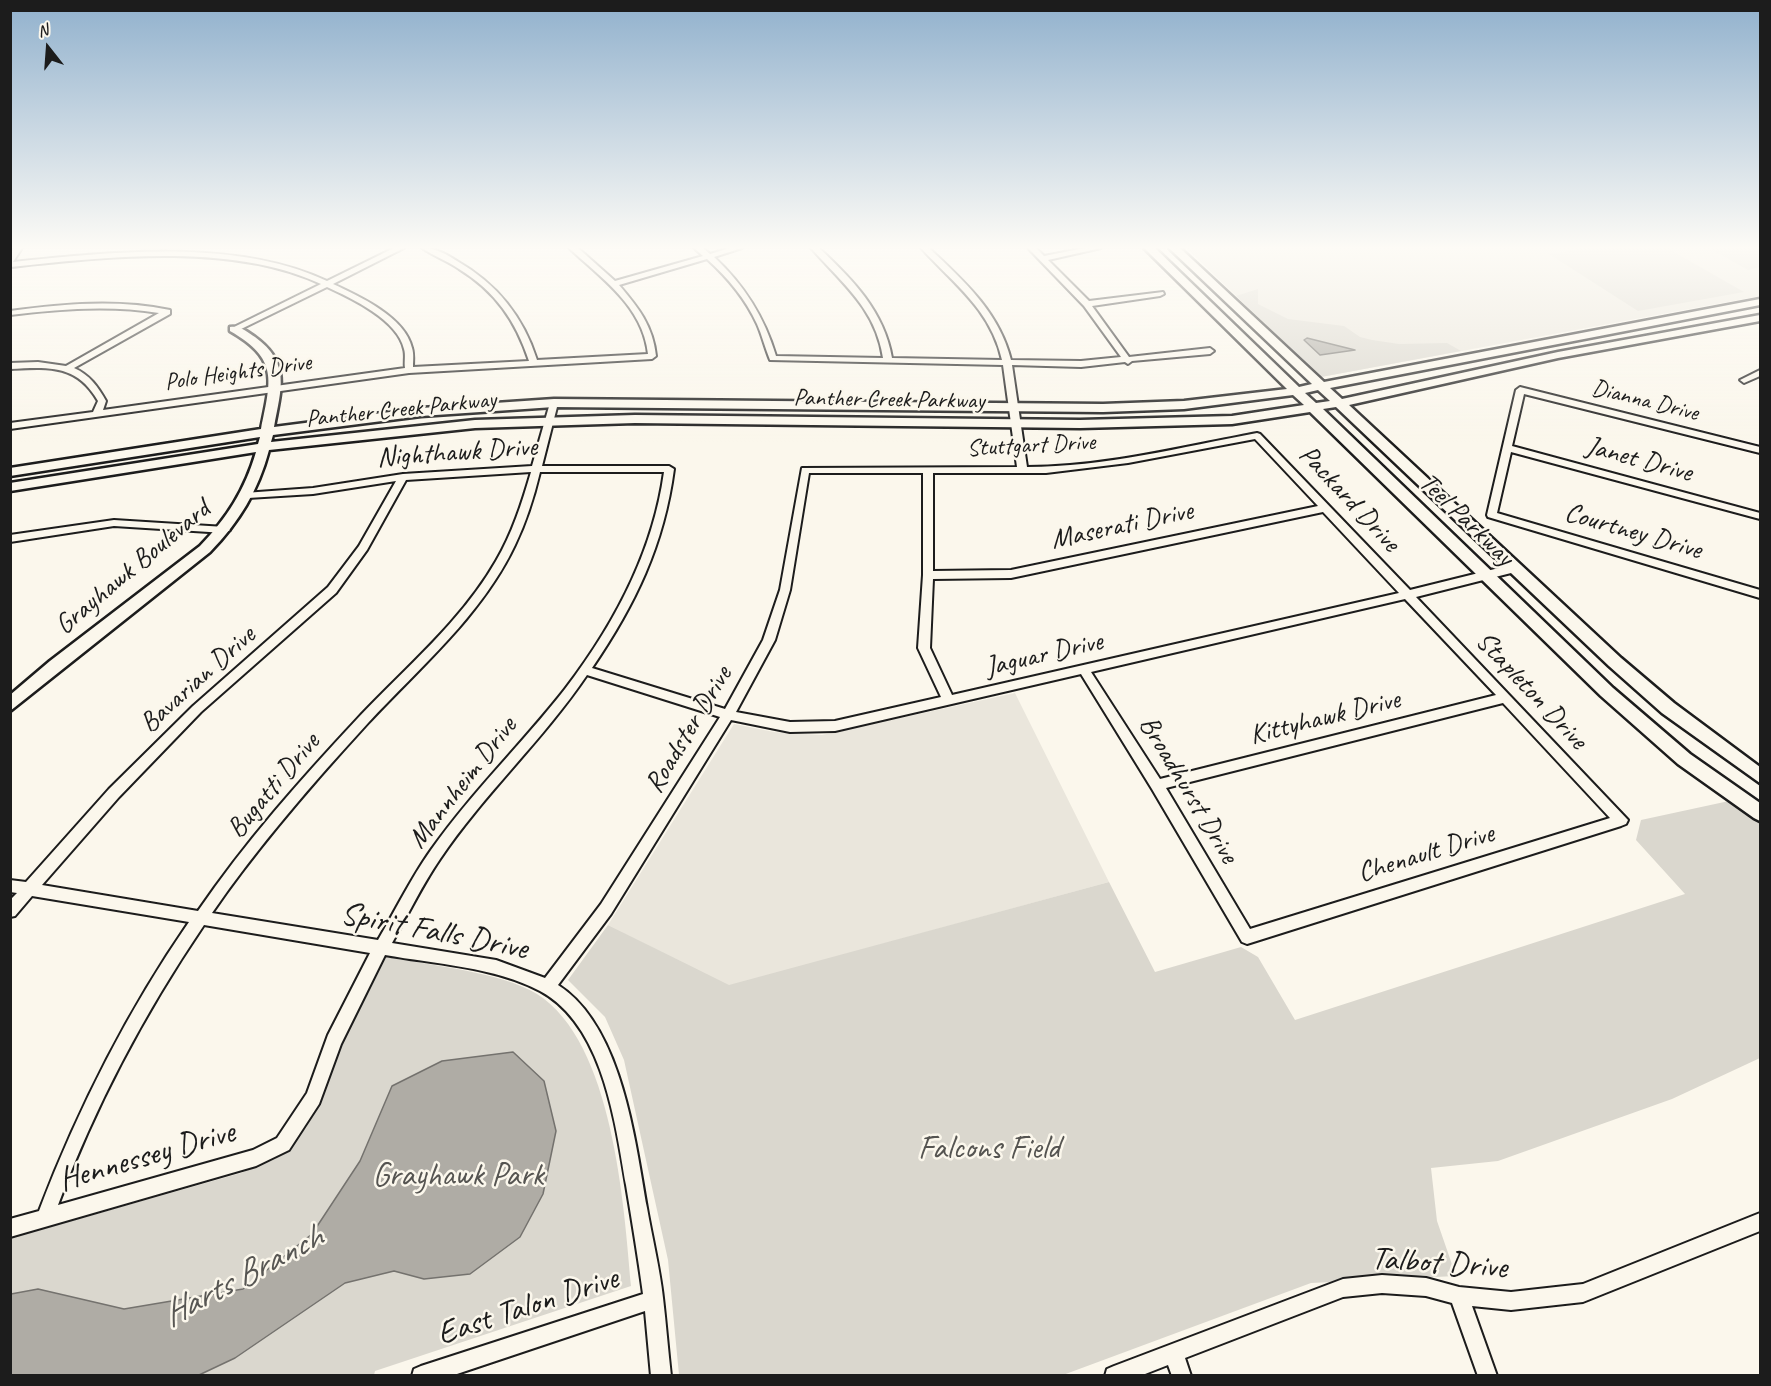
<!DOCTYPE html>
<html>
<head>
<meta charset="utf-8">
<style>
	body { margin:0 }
	#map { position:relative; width:1771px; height:1386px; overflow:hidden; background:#fbf7ec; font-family:Caveat,sans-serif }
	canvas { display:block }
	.frame { position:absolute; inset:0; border:12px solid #1c1c1c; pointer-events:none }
	.north { position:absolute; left:18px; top:18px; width:60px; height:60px; -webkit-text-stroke:4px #fbf7ec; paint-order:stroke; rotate:343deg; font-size:16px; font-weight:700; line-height:24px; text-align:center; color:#1c1c1c }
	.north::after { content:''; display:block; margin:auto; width:21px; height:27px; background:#1c1c1c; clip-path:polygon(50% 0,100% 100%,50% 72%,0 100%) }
</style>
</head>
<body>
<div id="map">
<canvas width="1771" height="1386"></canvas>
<div class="frame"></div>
<div class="north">N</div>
</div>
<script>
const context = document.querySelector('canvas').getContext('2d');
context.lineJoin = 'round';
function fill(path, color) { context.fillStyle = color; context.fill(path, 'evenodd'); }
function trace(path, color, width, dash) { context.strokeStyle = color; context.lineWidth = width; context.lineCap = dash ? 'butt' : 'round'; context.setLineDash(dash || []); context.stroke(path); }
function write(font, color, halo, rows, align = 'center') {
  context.font = font + ' Caveat,sans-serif'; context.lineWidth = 5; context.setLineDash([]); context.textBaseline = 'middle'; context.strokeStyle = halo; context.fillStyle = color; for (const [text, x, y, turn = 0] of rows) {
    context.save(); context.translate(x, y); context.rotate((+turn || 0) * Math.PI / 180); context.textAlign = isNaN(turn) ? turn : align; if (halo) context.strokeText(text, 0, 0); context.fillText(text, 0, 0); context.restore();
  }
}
fill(new Path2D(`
	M1186,248H1760V296L1321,377Z
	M1015,693L1109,882L729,986L608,925L734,724L774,732L822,735Z`), '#eae6dc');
fill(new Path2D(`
	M1588,248H1667L1744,292L1638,311L1549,254Z
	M1709,248H1760V267L1748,270Z
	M1258,289V304L1288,319L1344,326L1360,337L1372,340L1399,344L1447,343L1461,351L1321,377L1236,296Z
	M1729,801L1760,823V1058L1672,1099L1498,1161L1431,1168L1437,1221L1456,1276L1311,1283L1063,1375H679L668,1260L624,1060L605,1017L568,980L608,925L729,985L1109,882L1155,972L1241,947L1258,957L1295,1020L1685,894L1636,840L1641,820Z
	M386,957C429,965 501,972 537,994C613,1042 624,1204 631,1286L375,1371L374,1375L11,1376V1238L241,1173L275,1159L306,1128L322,1097L352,1019Z`), '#dad7ce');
const water = new Path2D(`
	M1307,338L1355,350L1320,355L1304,340Z
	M513,1052L544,1081L556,1131L543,1194L520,1237L470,1274L424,1279L394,1271L345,1283L235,1358L199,1375H11V1294L38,1289L124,1309L243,1289L312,1234L360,1161L392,1086L442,1061Z`);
fill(water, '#afaca5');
trace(water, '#74726e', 1.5);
const street = new Path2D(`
	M14,248H22L13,262C111,252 235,238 327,281L394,248H404L333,284C359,296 405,317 412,348C414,354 413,361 413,367L529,361C516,321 495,291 459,269C448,261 433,256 422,248C436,248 446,254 457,261C497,284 523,316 537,360L648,354C643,306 601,278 569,248H578L615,281L703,256L694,248H703L710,254L730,248H742L714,257C744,285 764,316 776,356L883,358C876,309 842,283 811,248H819C852,279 884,311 892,358L1002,360C991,310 954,284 921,248H929C964,281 999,312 1011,360L1081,361L1121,357L1084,306L1028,248H1036L1044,256L1085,248H1101L1048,260L1089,301L1163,292L1164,294L1160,296L1092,306L1129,357L1210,348L1214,351L1210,354L1132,361L1128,364L1125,362L1081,367L1012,365L1027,467C1104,467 1182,447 1257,433L1260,434L1410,590L1515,564L1519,565L1520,568L1519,571L1416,597L1628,820L1626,824L1621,826L1247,944L1242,942L1152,789L1081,674L835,731L790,732L731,720L611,914L558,985C622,1026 635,1140 647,1208C652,1237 660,1270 663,1298C666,1323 668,1350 671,1376H651L645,1311L451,1376H412L414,1369L421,1366L643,1294C638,1257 632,1221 626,1185C615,1121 603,1025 540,991C495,967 435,964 385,955L341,1044L319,1104L289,1150L256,1166L10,1237V1219L39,1211C78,1109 127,1012 189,922L32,896L15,916L10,917V900L17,893L10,892V880L26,882L109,789L193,706L328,587L359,546L396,481L313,494L248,498L244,497V493L313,488L403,474L532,466L550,403L551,401H557L558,403L542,466H669L674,469C664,545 635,605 592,668L725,709L763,640L780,590L802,468L1017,467L1003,365L770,360C765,348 762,335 757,324C745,298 728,278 707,259L619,285C638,307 653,326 656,356L652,359L409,373L10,429V423L93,412L98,401C77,364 48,367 10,369V363L38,362L66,366L159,313C110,305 60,309 10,315V311C63,304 117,299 170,310V314L74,368C90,375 98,387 106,401L103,410L405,368C404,362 406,355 404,349C398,320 351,298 327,287L237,331L230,329L321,284C231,242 106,257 10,267V254ZM1255,439L1318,506L1011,570L933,571V473H1046L1128,463ZM531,472C522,503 512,534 496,561C461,622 405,668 358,718C301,779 245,842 198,911L42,885L119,797L201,712L336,593L367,550L406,480ZM540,472H664C653,552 614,625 565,689C522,744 471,793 431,850C411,878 395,911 378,940L212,913C258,846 313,783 368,723C420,667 482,615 515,545C526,522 534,497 540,472ZM809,473H923V575L918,648L941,697L835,721L790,722L736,712L775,640L790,590ZM1323,512L1399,593L952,695L930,648L933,579L1011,578ZM1405,599L1496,695L1160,779L1091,672ZM587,675L720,717L601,904L545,978L496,960L392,943C408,915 422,885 440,859C484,794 543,740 587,675ZM1503,703L1610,818L1250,929L1166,788ZM204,925L370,953L328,1035L307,1093L277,1138L253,1150L58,1205C95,1106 145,1012 204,925Z
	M1760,370V376L1744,383L1740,380Z
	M1520,387L1760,447V453L1524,394L1512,446L1760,513V519L1511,452L1497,513L1760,590V598L1488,517L1487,515L1516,390Z
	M114,520L225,527L230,530L225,533L114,526L10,542V535Z
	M1760,1213V1231L1583,1302L1511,1310L1472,1306L1497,1376H1478L1452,1303L1426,1296L1382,1293L1343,1297L1185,1358L1191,1376H1172L1168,1365L1140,1376H1105L1107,1369L1114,1366L1343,1279L1382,1275L1426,1278L1459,1287L1511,1292L1583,1284Z`);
const secondary = new Path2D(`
	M1144,248H1155L1299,387L1312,384L1169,248H1180L1324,382L1760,299V305L1330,388L1342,399L1558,352L1760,315V321L1558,358L1349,405L1621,658L1674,703L1760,767V783L1662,713L1609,666L1336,407L1323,409L1613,688L1690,754L1760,803V821L1754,818L1678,764L1601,696L1310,412L1232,424L1080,428L635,423L475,428L269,450C258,491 239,522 210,552L10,711V695L50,661L200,546C227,518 245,490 256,452L10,491V483L258,444L260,437L10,476V468L261,429C271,380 279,359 230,331V327C239,325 248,332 255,337C291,363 281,389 274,427L421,408L554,399L1103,404L1184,401L1287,389ZM1318,390L1330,401L1316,403L1305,393ZM1293,395L1304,405L1232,416L1080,420L635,415L475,420L271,442L273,435L421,416L554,407L1103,412L1184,409Z`);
trace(street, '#1c1c1c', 4);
trace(secondary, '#1c1c1c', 5);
fill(street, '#fbf7ec');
fill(secondary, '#fbf7ec');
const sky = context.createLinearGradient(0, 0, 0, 442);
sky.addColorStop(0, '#91b1cd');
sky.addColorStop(0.56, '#fdfbf6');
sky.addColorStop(1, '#fdfbf600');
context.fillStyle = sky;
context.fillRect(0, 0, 1771, 442);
write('24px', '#1c1c1c', '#fbf7ec', [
	["Polo Heights Drive",238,373,-8],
	["Panther Creek Parkway",889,400,1],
	["Dianna Drive",1645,401,14],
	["Panther Creek Parkway",401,410,-6],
	["Stuttgart Drive",1031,446,-3]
]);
write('28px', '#1c1c1c', '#fbf7ec', [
	["Nighthawk Drive",457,453,-4],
	["Janet Drive",1639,460,15],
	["Packard Drive",1349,499,47],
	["Teel Parkway",1466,520,44],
	["Maserati Drive",1122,526,-12],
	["Courtney Drive",1633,532,16],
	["Grayhawk Boulevard",133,568,-40],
	["Jaguar Drive",1044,655,-13],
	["Bavarian Drive",198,680,-42],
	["Stapleton Drive",1531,691,47],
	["Kittyhawk Drive",1325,718,-14],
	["Roadster Drive",689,730,-59],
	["Mannheim Drive",463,783,-52],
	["Bugatti Drive",274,786,-50],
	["Broadhurst Drive",1188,790,59],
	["Chenault Drive",1426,854,-17]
]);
write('33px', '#1c1c1c', '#fbf7ec', [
	["Spirit Falls Drive",434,932,11],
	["Hennessey Drive",147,1157,-16],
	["Talbot Drive",1439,1264,4],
	["East Talon Drive",528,1307,-18]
]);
write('33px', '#555451', '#fbf7ec', [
	["Falcons Field",989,1149],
	["Grayhawk Park",458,1176]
]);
write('italic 36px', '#575653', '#fbf7ec', [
	["Harts Branch",243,1277,-28]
]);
</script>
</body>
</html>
